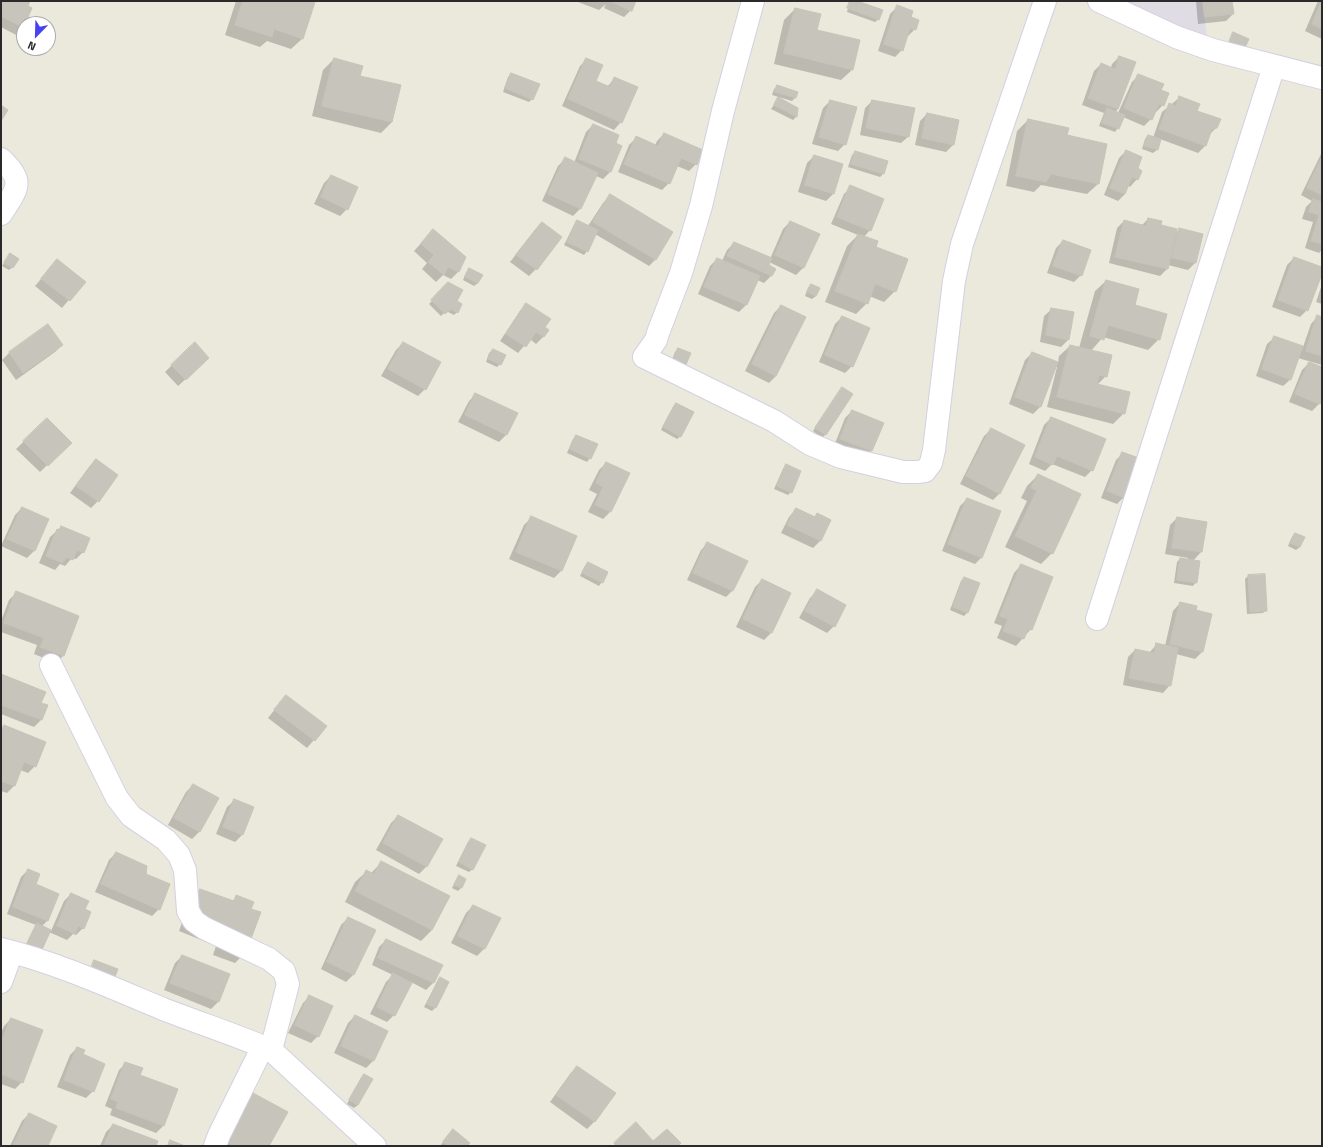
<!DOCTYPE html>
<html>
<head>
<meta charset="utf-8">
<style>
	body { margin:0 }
	#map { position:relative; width:1323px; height:1147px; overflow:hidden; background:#ebe8dc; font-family:"Titillium Web",sans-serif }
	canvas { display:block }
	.frame { position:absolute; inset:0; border:2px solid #2a2a2a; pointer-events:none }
	.north { position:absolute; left:16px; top:16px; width:40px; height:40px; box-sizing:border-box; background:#fff; border:1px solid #aaa; border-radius:50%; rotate:203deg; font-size:11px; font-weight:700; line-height:16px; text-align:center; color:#2a2a2a }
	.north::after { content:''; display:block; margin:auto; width:14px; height:18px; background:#4642f2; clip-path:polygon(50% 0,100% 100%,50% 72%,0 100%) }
</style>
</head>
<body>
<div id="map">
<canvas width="1323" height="1147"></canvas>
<div class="frame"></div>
<div class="north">N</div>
</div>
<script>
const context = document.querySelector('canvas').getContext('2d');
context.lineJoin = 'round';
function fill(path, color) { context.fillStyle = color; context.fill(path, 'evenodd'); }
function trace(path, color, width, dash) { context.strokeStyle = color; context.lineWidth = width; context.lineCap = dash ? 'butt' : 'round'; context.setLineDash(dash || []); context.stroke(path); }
fill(new Path2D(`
	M1114,1H1202L1208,44Z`), '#e0dce4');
fill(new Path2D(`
	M1,1H29L26,6V17L29,24H24V32L20,37L1,27Z
	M236,1H309L314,3L302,39L291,49L267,41L260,47L225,35Z
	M578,1H635L631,10L624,17L604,8L606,4L599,10L578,2Z
	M850,1H854L879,19L875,22L847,12Z
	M1196,1H1231L1233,14L1226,21L1198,24Z
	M1318,1H1322V39L1305,31Z
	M897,7L910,18L915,29L908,36H907L902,50L895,57L878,51L890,14Z
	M795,9L852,70L841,80L774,64L784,20Z
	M1119,57L1118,109L1115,112L1118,113L1132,82L1139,75L1160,90L1163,105L1156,112H1154L1151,119L1144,126L1123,117L1118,128L1115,132L1099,126L1104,113L1082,105L1094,71L1101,64L1111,68L1112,64Z
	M334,59L359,76L400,86L392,122L381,133L312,116L323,70Z
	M587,59L594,81L607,87L615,78L636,88L621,122L614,130L562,106L580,66Z
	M512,74L532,99L529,102L503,92L508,77Z
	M778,86L797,92L795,98L792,101L772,95L774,89Z
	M1179,98L1216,128L1209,135L1205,146L1198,153L1160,139L1157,150L1153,153L1142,149L1145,139L1148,136L1153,138L1162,112Z
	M778,99L797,108L796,117L793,120L771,109Z
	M830,101L845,144L838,151L812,144L823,108Z
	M872,101L909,136L901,143L860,135L865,108Z
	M927,114L953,145L946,152L915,145L920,121Z
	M1028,120L1066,136L1098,184L1087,194L1041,185L1034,192L1006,186L1017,131Z
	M593,125L614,144L620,146L610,172L603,179L596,176L581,208L573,216L542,201L558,166L565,159L574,163L586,132Z
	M664,134L696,164L689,171L677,166L669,183L662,190L618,172L629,145L636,138L655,146L657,141Z
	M1126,151L1136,168L1137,179L1130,187L1128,185L1125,194L1118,201L1104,195L1119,158Z
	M856,152L887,162L883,174L880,177L848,167L852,155Z
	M1322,152V250L1319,253L1305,248L1313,222L1302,219L1306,207L1312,201L1301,195Z
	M814,156L842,165L833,194L826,201L798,192L807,163Z
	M331,176L347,209L340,216L314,204L324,183Z
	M851,187L870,230L864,237L875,247L895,291L884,302L869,296L867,303L856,314L825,302L847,246L858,235L831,224L844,194Z
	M610,196L656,259L649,266L595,234L587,251L584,255L564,245L574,225L577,221L588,226L603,203Z
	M1148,219L1175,234L1180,229L1195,263L1188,270L1168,265L1167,269L1160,276L1109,263L1117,228L1124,221L1141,226Z
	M790,222L804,267L796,275L769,262L767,266L771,276L764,283L757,280L746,305L739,312L698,294L710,266L717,259L722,261L727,250L734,243L770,259L783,229Z
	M542,223L560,237L536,269L529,276L510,262L535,230Z
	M426,238L465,258L458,272L451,279L443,275L436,282L422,269L427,263L414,251Z
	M1063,241L1081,275L1074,282L1047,273L1056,248Z
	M10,254L13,267L9,270L2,266Z
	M1294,258L1322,268L1307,310L1300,317L1272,307L1287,265Z
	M57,260L84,282L62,308L35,286Z
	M469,270L481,275L478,283L474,286L463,280L466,273Z
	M1106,281L1133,305L1159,339L1148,350L1103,337L1091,351L1106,376L1097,385L1124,413L1113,424L1047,407L1057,367L1055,366L1040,407L1033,414L1009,404L1025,360L1032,353L1058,363L1059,356L1070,346L1079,348L1095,291Z
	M449,283L456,301L457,312L454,315L446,311L441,316L429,304Z
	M1322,284V304L1316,302Z
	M811,285L816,296L812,299L805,296L808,288Z
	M527,304L544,328L543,337L536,344L530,339L518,353L500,341L520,311Z
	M781,306L805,317L776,376L769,383L745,371L774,313Z
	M1052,309L1068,340L1061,347L1040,342L1044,316Z
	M1318,316L1322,318V365L1298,358L1291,379L1283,386L1256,376L1267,344L1275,337L1303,347L1311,324Z
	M842,317L852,366L845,373L819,362L835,324Z
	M48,325L62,345L55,352L16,380L2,360L9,353Z
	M403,343L425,389L418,396L381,376L396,350Z
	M678,349L690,354L669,367L675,352Z
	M493,350L500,364L497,367L486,362L489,353Z
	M1309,363L1322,368V396L1319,404L1312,411L1289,402L1302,370Z
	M172,365H201L178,386L165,372Z
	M839,392L826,434L822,438L813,431Z
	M476,394L506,435L499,442L458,422L469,401Z
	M676,404L681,436L677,439L661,430L673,407Z
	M852,411L882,424L871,451L864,458L834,446L845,418Z
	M1051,418L1092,470L1085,477L1052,464L1045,471L1029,464L1044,425Z
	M47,419L70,443L40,472L16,449Z
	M992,429L1000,493L993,500L960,484L984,436Z
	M577,436L590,458L587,462L567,453L573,439Z
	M1123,453L1124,497L1117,504L1101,498L1116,460Z
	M96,460L98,501L91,508L70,493L89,467Z
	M606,463L628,473L610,512L603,519L588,512L597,494L589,490L599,470Z
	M787,466L791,492L788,495L774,489L783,469Z
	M1038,475L1052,553L1041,564L1005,547L1027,501L1021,498L1027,486Z
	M967,499L982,557L975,564L942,551L960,506Z
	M22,508L48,520L34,551L27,558L1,546L15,515Z
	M796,509L814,518L817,514L820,541L813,548L781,533L789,517Z
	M531,518L576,537L561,571L554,578L509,559L524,525Z
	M1177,518L1206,523L1201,552L1193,561L1196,582L1193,586L1174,583L1177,562L1180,559L1188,560V558L1165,554L1170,525Z
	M61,527L83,552L76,559L72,558L65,566L60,564L55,570L39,563L50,537Z
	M1295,534L1300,547L1296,550L1288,546L1292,537Z
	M708,543L733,590L726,597L687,580L701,550Z
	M588,563L602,582L599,586L580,576L585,566Z
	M1021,565L1031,629L1016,646L997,638L1002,626L994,623L1014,573Z
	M1248,576L1266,610L1263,613L1247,614L1245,579Z
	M965,578L979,584L967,613L964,616L950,610L961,581Z
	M762,580L771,633L764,640L736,627L755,587Z
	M817,591L834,626L827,633L799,618L810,598Z
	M16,593L78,616L63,656L56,663L34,654L37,645L1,632V621L9,600Z
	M1180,603L1195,611L1211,615L1202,652L1195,659L1176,654L1170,685L1163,693L1123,685L1128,657L1135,650L1149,653L1157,644L1165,646L1173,611Z
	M1,676L40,704L47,706L41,720L34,727L1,714Z
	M280,703L326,726L307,748L268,718Z
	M4,726L35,766L28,773L20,770L14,786L7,793L1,791V729Z
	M193,785L218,799L199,832L192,839L168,825L186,792Z
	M235,800L253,808L242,835L235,842L216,834L227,807Z
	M398,816L426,867L419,874L376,850L391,823Z
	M472,839L473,869L469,872L456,866L468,842Z
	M116,853L145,874L159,909L152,916L95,892L109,860Z
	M382,862L449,896L432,930L421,941L345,902L355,882L366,872L371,873Z
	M28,870L48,920L42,926L51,931L64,901L71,894L84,910L83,928L76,935L73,934L67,940L49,932L23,951L36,925L7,914L21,877Z
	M459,876L465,879L461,888L458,891L452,888Z
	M200,890L232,901L237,897L250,909L246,952L235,963L213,955L216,946L179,931L190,900Z
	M473,906L485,948L477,956L451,943L466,913Z
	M348,918L374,931L353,975L346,982L321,969L341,925Z
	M386,940L433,983L426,990L411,982L394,1015L387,1022L370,1014L386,982L393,975L372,965L379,947Z
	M182,956L218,1002L211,1009L164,990L175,963Z
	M440,979L448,983L435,1008L432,1011L424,1007L437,982Z
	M310,996L318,1036L311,1043L288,1033L303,1003Z
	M355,1016L387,1032L373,1061L366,1068L334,1053L348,1023Z
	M11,1019L22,1082L15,1089L1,1084V1033L4,1026Z
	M77,1048L82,1055L93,1091L86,1098L57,1087L70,1055Z
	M126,1063L139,1075L163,1126L156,1133L110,1115L112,1109L105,1106L119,1070Z
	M577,1067L615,1093L594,1122L587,1129L550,1102L570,1074Z
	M364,1075L358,1105L354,1108L347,1104L361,1078Z
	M253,1094L268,1146H222L246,1101Z
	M29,1114L46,1146H10L22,1121Z
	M113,1125L155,1146H100L106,1132Z
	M450,1133L466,1146H440Z`), '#0003');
const building = new Path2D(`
	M2,1H30L28,6L32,8L28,17L33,19L31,24H24V28L1,16V3Z
	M243,1H312L315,2L303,39L274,29L272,37L235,25Z
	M610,1H636L632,11Z
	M850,1H857L883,10L879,20L847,8Z
	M1203,1H1232L1234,14L1205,17Z
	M1322,1V29L1312,24Z
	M897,5L913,11L911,17L919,20L916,30L910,28L903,51L884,44Z
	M795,8L821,14L817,30L860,40L853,70L784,53Z
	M1233,32L1249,39L1243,52L1228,45Z
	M1119,56L1136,62L1118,109L1088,98L1101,63L1115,69Z
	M334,58L363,66L360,76L401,85L392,122L322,106Z
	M586,58L603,65L596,81L610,87L614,77L638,87L622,123L568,99Z
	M511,73L540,84L533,100L505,88Z
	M1138,74L1164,84L1161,90L1169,93L1164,106L1159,104L1152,120L1124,108Z
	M777,85L798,92L796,98L775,92Z
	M1179,96L1200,104L1197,111L1221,119L1217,128L1212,129L1206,146L1159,129L1169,103L1176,106Z
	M778,97L798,108L797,117L774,105Z
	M830,100L857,107L846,145L819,137Z
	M872,100L915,108L909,137L866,128Z
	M1,105L8,110L1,121Z
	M1107,108L1125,115L1119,129L1102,123Z
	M927,113L959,120L954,145L922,138Z
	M1028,119L1069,128L1067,135L1107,144L1099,184L1051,174L1046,182L1016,176Z
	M593,124L619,135L616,143L622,146L611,172L579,159Z
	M664,133L703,150L697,165L681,158L670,184L624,164L636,136L658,146Z
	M1148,135L1161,139L1158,150L1144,146Z
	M1126,150L1142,157L1138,168L1142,171L1138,180L1132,177L1125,194L1110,188Z
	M855,151L888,161L884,174L851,164Z
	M814,155L843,164L834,194L805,185Z
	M565,157L598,173L581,209L548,194Z
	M1322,157V195L1307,188Z
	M331,175L358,187L348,210L321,197Z
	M850,185L884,199L871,231L837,217Z
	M610,194L673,232L656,260L593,222Z
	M1313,199L1322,202V244L1311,241L1319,215L1309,212Z
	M1148,218L1162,221L1161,225L1177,229L1168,269L1115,257L1124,220L1146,226Z
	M577,220L598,230L588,252L567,242Z
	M790,221L820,234L804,268L775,255Z
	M542,222L562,237L537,270L516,255Z
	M1179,228L1203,234L1196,263L1172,258Z
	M433,229L466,257L459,272L448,267L444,275L428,262L434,255L421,244Z
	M858,234L878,241L876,247L908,259L896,292L875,284L868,304L835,291Z
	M1063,240L1091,250L1082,276L1053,266Z
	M734,242L772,258L769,265L776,269L772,276L727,256Z
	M10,253L19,259L13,268L4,263Z
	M1294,257L1322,267V274L1308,311L1278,300Z
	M717,258L760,276L747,305L704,287Z
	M57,259L86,282L70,301L41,279Z
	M469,268L483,275L478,283L465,277Z
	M1106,280L1139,289L1135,305L1167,314L1160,340L1108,325L1104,340L1090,336Z
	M448,282L463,290L457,301L462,304L458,313L451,309L445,314L431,300Z
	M811,284L820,288L816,296L807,292Z
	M526,303L551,319L545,327L549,330L544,337L536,332L526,347L506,334Z
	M781,305L806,317L776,376L752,364Z
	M1051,308L1074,312L1069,340L1046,335Z
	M1317,315L1322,317V356L1306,351Z
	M842,316L870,328L853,367L825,355Z
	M48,324L63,345L23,373L9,352Z
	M1274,336L1303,346L1291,380L1262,369Z
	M195,342L209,358L186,380L171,365Z
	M403,342L441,362L426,390L388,369Z
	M1070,345L1112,355L1107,377L1099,375L1097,384L1130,392L1125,414L1057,397Z
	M678,348L691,353L684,369L672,363Z
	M493,349L506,355L501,365L488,359Z
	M1032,352L1058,362L1041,407L1015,397Z
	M1309,362L1322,367V399L1320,404L1295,394Z
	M842,387L853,394L826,435L815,428Z
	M475,393L518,413L507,435L465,415Z
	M676,403L694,412L681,437L663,427Z
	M852,410L884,423L872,451L840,439Z
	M1051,417L1106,439L1093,471L1057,456L1053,465L1035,457Z
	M47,418L72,443L48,466L23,441Z
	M991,428L1025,445L1000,494L966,476Z
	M576,435L598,444L591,459L570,449Z
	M1122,452L1139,458L1125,498L1107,491Z
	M96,459L118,475L99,502L76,486Z
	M606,462L630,473L611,512L595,505L603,487L596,483Z
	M786,464L801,471L792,493L777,486Z
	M1038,474L1081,494L1053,554L1015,536L1037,490L1031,488Z
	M967,498L1001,511L982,558L948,544Z
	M22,507L49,519L35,551L7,539Z
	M796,508L815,517L817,513L831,520L821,541L787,525Z
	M531,516L577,536L562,571L516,552Z
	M1177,517L1207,522L1202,552L1172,548Z
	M61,526L90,538L84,553L77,550L73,560L66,557L63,563L46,556L57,529L60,530Z
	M1295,533L1305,537L1300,547L1290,543Z
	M707,542L748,561L733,591L693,573Z
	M1180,558L1200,561L1197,583L1177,580Z
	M588,562L608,572L603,583L582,573Z
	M1021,564L1053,577L1032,630L1028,629L1024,639L1003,631L1008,619L1000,616Z
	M1265,574L1267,611L1250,612L1248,575Z
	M964,577L980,583L968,613L953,607Z
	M762,579L791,593L772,633L743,619Z
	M817,589L846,605L835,627L805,611Z
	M16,591L79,616L64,656L40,647L44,638L4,623Z
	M1180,602L1197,606L1196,610L1212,614L1203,652L1170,644Z
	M1156,643L1178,648L1171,686L1129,678L1135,649L1154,653Z
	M1,674L46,692L41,703L48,705L42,720L1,705Z
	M286,695L327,726L315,741L274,710Z
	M4,725L46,742L36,767L24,762L15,786L1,781V732Z
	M193,784L219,798L200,832L174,818Z
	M234,799L254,807L243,835L223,827Z
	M398,815L443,839L427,867L383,843Z
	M471,838L486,845L473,870L459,862Z
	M116,852L147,866L146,874L170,884L160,910L101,884Z
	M381,861L450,896L432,930L355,891L366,870L374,874Z
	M28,869L40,874L36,884L59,894L48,921L13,907Z
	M459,875L466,879L462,888L454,885Z
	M200,889L234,901L236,895L254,902L251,909L261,912L246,952L189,921Z
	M71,893L89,901L85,909L91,912L84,929L78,926L75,934L57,926Z
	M473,905L501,918L485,949L458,936Z
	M348,917L376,930L354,975L327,962Z
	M37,923L51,930L40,954L25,948Z
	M386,939L443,965L434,983L378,958Z
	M182,955L230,974L219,1002L170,983Z
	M94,960L118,969L112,984L89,974Z
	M393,973L412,983L395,1016L377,1007Z
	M440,977L449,982L436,1008L427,1004Z
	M309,995L333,1006L319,1037L295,1025Z
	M355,1015L388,1031L374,1061L341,1046Z
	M11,1018L43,1030L23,1083L1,1074V1043Z
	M77,1047L85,1050L83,1054L105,1064L94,1092L64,1080Z
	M125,1062L143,1068L140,1075L178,1089L164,1126L116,1108L118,1102L111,1099Z
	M577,1066L616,1093L595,1122L556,1095Z
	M364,1074L373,1079L358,1105L349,1100Z
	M253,1093L288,1112L269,1146H234L226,1142Z
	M29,1113L57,1126L48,1146H13Z
	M636,1122L653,1141L667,1129L681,1143L678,1146H616L614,1143Z
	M113,1124L158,1141L156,1146H104Z
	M453,1129L470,1143L467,1146H448L443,1142Z
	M170,1140L185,1146H168Z`);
fill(building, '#c7c4bc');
trace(building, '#c6c4b6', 1);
const minor = new Path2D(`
	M753,1L723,111L701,206L681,273L658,333L656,340L644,357L774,421L810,444L841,457L903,472H917L925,471L931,463L934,450L954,281L962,244L1045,1
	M1099,1L1176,37L1213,50L1322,78
	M1,159C26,182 17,189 1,214
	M1097,619L1274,66
	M51,665L117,798L131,816L166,840L179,855L185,870L188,911L194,921L204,928L269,959L284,971L288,984L271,1050L375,1146
	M1,949C57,963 110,987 163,1009C199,1023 236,1035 271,1050
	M1,982L12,952
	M215,1146L219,1135L263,1046`);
trace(minor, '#d2d1e2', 24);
trace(minor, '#fff', 22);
</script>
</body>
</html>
